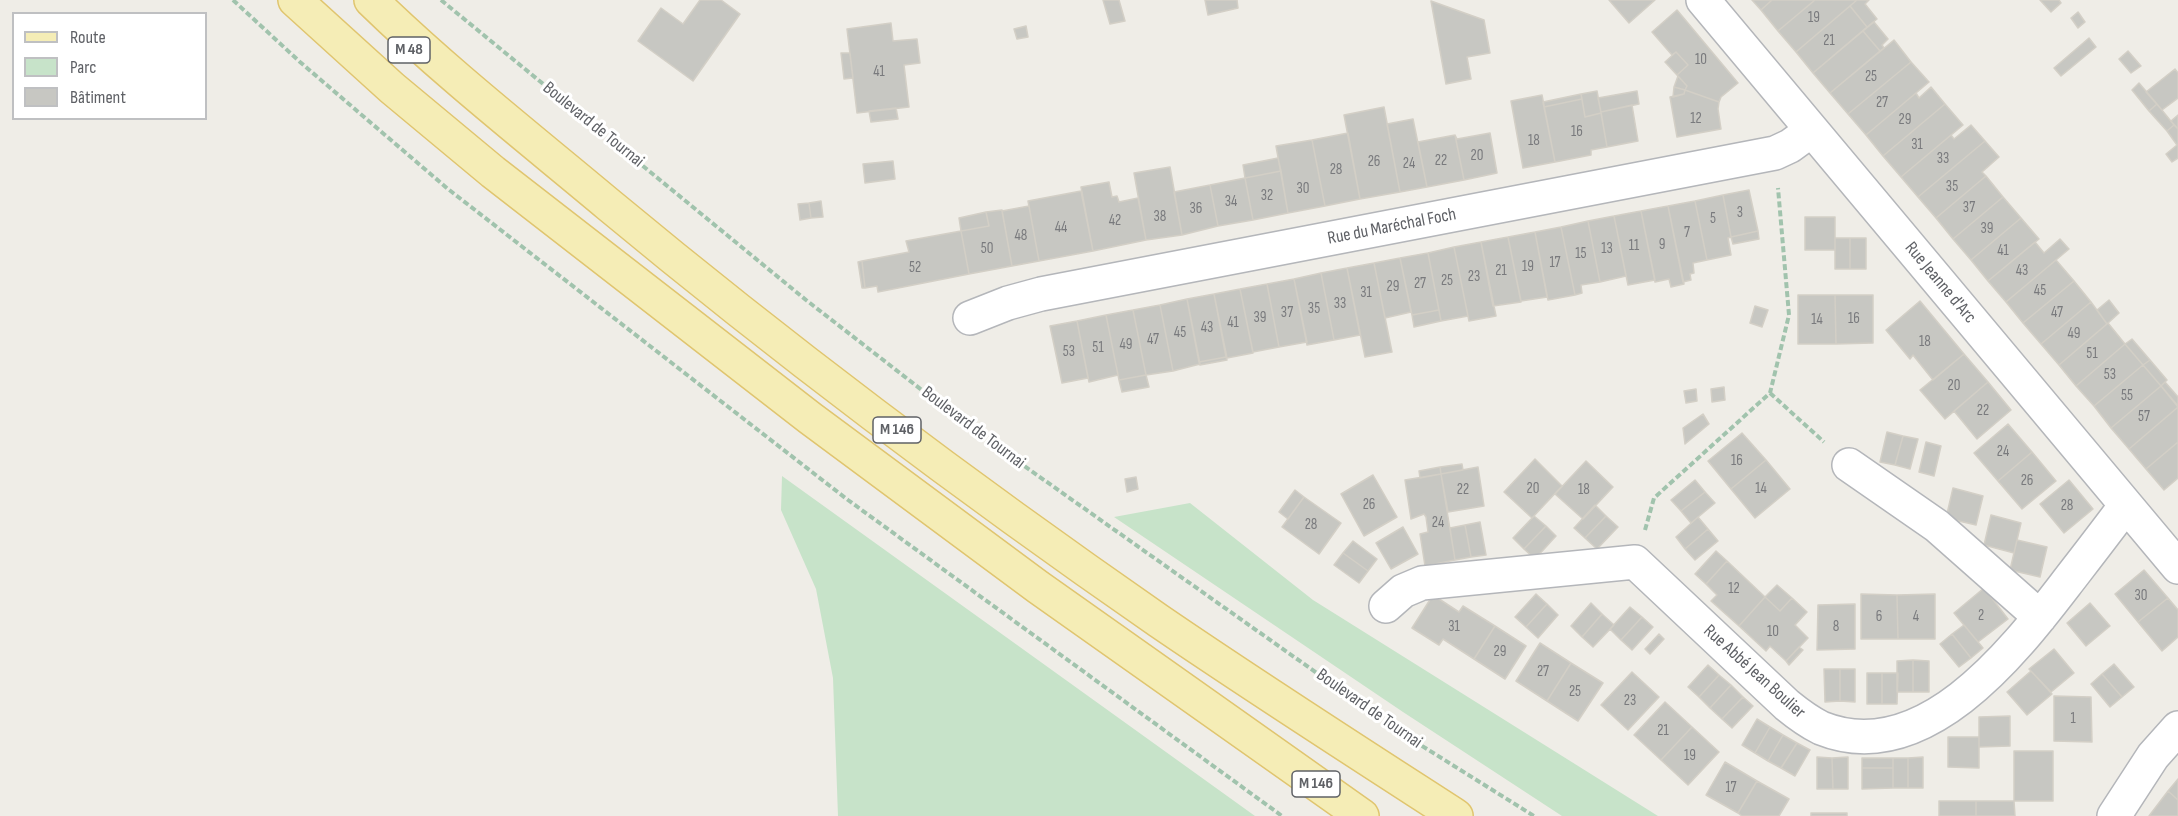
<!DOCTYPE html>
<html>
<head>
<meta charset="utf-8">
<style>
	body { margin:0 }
	#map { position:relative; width:2178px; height:816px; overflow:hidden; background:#efede7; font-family:"Sofia Sans Condensed",sans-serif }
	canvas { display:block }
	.legend { position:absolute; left:12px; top:12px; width:195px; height:108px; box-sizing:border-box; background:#fff; border:2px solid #bfc0c2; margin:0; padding:8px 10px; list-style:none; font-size:18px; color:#5f6166 }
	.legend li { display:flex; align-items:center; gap:12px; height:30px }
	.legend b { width:30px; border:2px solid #bfc0c2 }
</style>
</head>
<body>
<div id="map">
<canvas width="2178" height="816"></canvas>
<ul class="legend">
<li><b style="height:8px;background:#f5edb6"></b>Route</li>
<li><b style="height:16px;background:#c7e3c9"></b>Parc</li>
<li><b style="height:16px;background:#c7c7c2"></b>Bâtiment</li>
</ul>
</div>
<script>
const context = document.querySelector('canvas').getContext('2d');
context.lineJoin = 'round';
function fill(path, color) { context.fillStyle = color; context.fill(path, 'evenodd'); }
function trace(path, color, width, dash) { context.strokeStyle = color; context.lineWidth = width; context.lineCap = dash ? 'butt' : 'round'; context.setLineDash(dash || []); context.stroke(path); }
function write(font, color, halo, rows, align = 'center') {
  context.font = font + ' "Sofia Sans Condensed",sans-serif'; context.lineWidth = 6; context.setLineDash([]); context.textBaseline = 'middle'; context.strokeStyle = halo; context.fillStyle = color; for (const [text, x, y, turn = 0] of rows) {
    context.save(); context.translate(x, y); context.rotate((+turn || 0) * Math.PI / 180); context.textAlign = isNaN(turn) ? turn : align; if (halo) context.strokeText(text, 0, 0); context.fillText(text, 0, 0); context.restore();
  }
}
fill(new Path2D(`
	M782,476L1255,816H838L833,678L816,589L781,510Z
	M1190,503L1313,600L1658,816H1562L1403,712L1114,517Z`), '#c7e3c9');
const building = new Path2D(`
	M700,0H721L740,14L693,81L638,41L661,8L683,24Z
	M1103,0H1119L1125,21L1110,24Z
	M1205,0H1237L1238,8L1208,15Z
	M1609,0H1655L1629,23Z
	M1752,0H1772L1761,10Z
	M1772,0H1815L1778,31L1761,10Z
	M1815,0H1857L1796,52L1778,31Z
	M1857,0H1869L1865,4L1877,19L1867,27L1850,6Z
	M2040,0H2059L2061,3L2051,12Z
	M1431,1L1484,20L1490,53L1467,57L1471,79L1446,84Z
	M1850,6L1867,27L1813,73L1796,52Z
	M1677,10L1738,83L1721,97L1719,102L1685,90L1687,86L1677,75L1688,65L1676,52L1672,55L1652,32Z
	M2078,12L2085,22L2078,28L2071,18Z
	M1874,22L1888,39L1882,45L1884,48L1880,51L1863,31Z
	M891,23L893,41L917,39L920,63L904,65L909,107L857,113L847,29Z
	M1026,26L1028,37L1017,39L1014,29Z
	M1863,31L1880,51L1830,93L1813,73Z
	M2089,38L2096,47L2061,76L2054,68Z
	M1894,40L1911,62L1848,114L1830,93Z
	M2128,51L2141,66L2131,73L2119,59Z
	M1676,52L1688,65L1677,75L1665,62Z
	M841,53H850L853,78L844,79Z
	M1911,62L1929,82L1866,135L1848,114Z
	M2175,69L2178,73V98L2162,110L2146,92Z
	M1678,76L1687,86L1685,90L1674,87Z
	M2139,83L2157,104L2149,111L2132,90Z
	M1674,87L1685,90L1684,94L1673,97Z
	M1931,87L1945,104L1883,156L1866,135L1916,93L1919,98Z
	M1685,90L1719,102L1718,109L1721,129L1677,137L1670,97L1684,94Z
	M1597,91L1601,113L1585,117L1581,94Z
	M1637,91L1639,104L1601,112L1598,98Z
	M1581,94L1582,99L1544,107L1543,102Z
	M1542,95L1555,162L1523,168L1511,101Z
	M1582,99L1585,117L1601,113L1607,147L1591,150V155L1555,162L1544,107Z
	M1945,104L1963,125L1901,177L1883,156Z
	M2157,104L2174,125L2167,131L2149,111Z
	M1632,105L1638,141L1607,147L1601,112Z
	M1384,107L1400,192L1360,199L1344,115Z
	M896,108L898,119L871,122L869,111Z
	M2178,115V129L2171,121Z
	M1413,119L1427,187L1400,192L1387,124Z
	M1971,125L1985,141L1918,197L1901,177L1951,135L1954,139Z
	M2174,125L2178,129V158L2172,162L2166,154L2177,145L2167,131Z
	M1348,133L1360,199L1325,206L1312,140Z
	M1490,133L1497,173L1464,180L1455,135L1457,139Z
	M1455,135L1464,180L1427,187L1418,142Z
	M1312,140L1325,206L1288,213L1276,146Z
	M1985,141L1999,157L1982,172L1986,176L1936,218L1918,197Z
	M1278,158L1281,171L1245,178L1243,165Z
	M893,161L895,179L865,183L863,164Z
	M1170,167L1182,235L1146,240L1134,173Z
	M1281,171L1288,213L1253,220L1245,178Z
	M1986,176L2003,197L1953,239L1936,218Z
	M1245,178L1253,220L1218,226L1210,185Z
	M1109,182L1112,197L1117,196L1119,202L1138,198L1146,240L1093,251L1081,187Z
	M1210,185L1218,226L1182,235L1174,192Z
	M1749,190L1758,231L1731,237L1723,195Z
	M1081,191L1093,251L1039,261L1028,201Z
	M1723,195L1731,237L1728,238L1731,255L1707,260L1695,201Z
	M2003,197L2021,218L1971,260L1953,239Z
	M821,201L823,217L811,218L809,203Z
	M1695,201L1707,260L1693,263L1694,273L1690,274L1691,280L1683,282L1668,206Z
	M809,203L811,218L800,220L798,204Z
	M1029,206L1039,261L1012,266L1002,211Z
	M1668,206L1684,284L1671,287L1669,279L1655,282L1641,211Z
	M1002,210L1012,266L969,274L961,231L989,226L986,212Z
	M1641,211L1655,280L1628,285L1614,216Z
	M986,212L989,226L961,231L959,218Z
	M1614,216L1626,276L1600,282L1588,221Z
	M1805,217H1835V250H1805Z
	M2021,218L2039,239L1988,281L1971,260Z
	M1588,221L1600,282L1581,285L1582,293L1575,295L1561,227Z
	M1561,227L1575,295L1548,300L1535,232Z
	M961,231L969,274L878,292L877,286L865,288L862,261L909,252L906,241Z
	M1758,231L1759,239L1733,244L1731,237Z
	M1535,232L1547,297L1521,301L1508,237Z
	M1508,237L1521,302L1493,306L1481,242Z
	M1835,238H1850V269H1835Z
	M1850,238H1866V269H1850Z
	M2060,239L2069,249L2006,302L1988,281L2035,242L2044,253Z
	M1481,242L1496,316L1469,321L1454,247Z
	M1454,247L1468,316L1441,321L1428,253Z
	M1428,253L1439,310L1412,315L1400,258Z
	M1400,258L1411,312L1385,318L1374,263Z
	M2056,260L2074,281L2023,323L2006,302Z
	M862,261L865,288H862L858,262Z
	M1374,263L1392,352L1365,357L1347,268Z
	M1347,268L1360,335L1334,340L1321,273Z
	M1321,273L1334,340L1307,345L1294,279Z
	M1294,279L1307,342L1279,347L1267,284Z
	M2074,281L2091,302L2041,344L2023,323Z
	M1267,284L1279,347L1253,352L1240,289Z
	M1240,289L1253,353L1227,358L1214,294Z
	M1214,294L1226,357L1199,362L1187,299Z
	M1798,295H1835L1836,344H1798Z
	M1835,295H1873V343L1836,344Z
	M1187,299L1200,364L1173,371L1160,305Z
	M2109,300L2119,313L2107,324L2097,310Z
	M1920,301L1964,354L1933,380L1913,355L1910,359L1886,330Z
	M2091,302L2107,324L2059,365L2041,344Z
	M1160,305L1173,371L1146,375L1133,310Z
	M1755,306L1768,310L1762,327L1750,323Z
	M1133,310L1146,375L1119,380L1106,315Z
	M1439,310L1441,321L1414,327L1412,315Z
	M1106,315L1118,375L1089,382L1077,321Z
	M1077,321L1088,378L1062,383L1050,326Z
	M2108,323L2125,344L2076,386L2059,365Z
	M2132,339L2150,360L2143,365L2125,344Z
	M2125,344L2143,365L2094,406L2076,386Z
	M1964,354L1988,382L1945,419L1920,390Z
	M1226,357L1227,360L1200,365L1199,362Z
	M2150,360L2167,380L2161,386L2143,365Z
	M2143,365L2161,386L2111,428L2094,406Z
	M1146,375L1149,387L1122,392L1119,380Z
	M1988,382L2011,410L1977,439L1954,411Z
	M2165,382L2178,397V406L2161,386Z
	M2161,386L2178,407L2129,449L2111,428Z
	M1724,387L1725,400L1712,402L1711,389Z
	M1696,389L1697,401L1686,403L1684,391Z
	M2178,407V442L2146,469L2129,449Z
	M1703,414L1709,424L1685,444L1683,428Z
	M2008,424L2032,452L1998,481L1974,453Z
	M1887,432L1903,436L1895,465L1880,462Z
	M1742,433L1766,460L1731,489L1708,461Z
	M1903,436L1918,439L1910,469L1895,465Z
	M1926,442L1941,446L1934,476L1919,472Z
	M2178,442V478L2164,490L2146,469Z
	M2032,452L2056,481L2022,509L1998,481Z
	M1535,459L1562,486L1532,518L1504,492Z
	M1766,460L1790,489L1755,518L1731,489Z
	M1586,461L1613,487L1583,519L1555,494Z
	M1462,464L1463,470L1441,474L1440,467Z
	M1440,467L1441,474L1420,478L1419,471Z
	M1478,467L1484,506L1448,512L1441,474Z
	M1441,474L1455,560L1425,566L1420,534L1428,532L1426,517L1424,514L1411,519L1405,480Z
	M1373,475L1397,517L1364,536L1341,494Z
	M1136,477L1138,489L1127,492L1125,479Z
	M1695,480L1705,492L1681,511L1671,500Z
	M2069,480L2093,509L2064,533L2040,504Z
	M1953,488L1983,496L1976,525L1946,518Z
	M1295,490L1304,497L1288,519L1279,512Z
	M1705,492L1715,503L1691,523L1681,511Z
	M1304,497L1341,523L1319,554L1282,527Z
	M1595,505L1606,516L1585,538L1574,528Z
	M1991,515L2021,523L2014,553L1984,545Z
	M1534,516L1546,526L1524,549L1513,538Z
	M1606,516L1618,527L1597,549L1585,538Z
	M1698,517L1708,529L1685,549L1676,537Z
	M1480,522L1486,555L1471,557L1465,525Z
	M1465,525L1471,557L1455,560L1450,528Z
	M1546,526L1556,536L1535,559L1524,549Z
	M1403,527L1418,554L1391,569L1376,543Z
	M1708,529L1718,541L1695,560L1685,549Z
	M2017,540L2047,547L2040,577L2010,570Z
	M1353,541L1377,559L1368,571L1343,553Z
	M1716,551L1727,561L1706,584L1695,574Z
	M1343,553L1368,571L1359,583L1334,565Z
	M1727,561L1765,597L1739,626L1711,601L1717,595L1706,584Z
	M2144,570L2168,598L2138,622L2115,594Z
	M1777,585L1792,598L1780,611L1765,597Z
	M1984,588L2008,619L1978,642L1954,613Z
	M1536,594L1547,604L1526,627L1515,617Z
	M1861,594L1897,595L1898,639H1861Z
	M1935,594V639H1898L1897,595Z
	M1433,595L1459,612L1463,606L1495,626L1474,659L1443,639L1439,645L1412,628Z
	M1765,597L1780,611L1792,598L1807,612L1795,625L1808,638L1786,661L1770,646L1766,651L1739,626Z
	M2168,598L2178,610V637L2162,651L2138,622Z
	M1591,603L1602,614L1582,637L1571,626Z
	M2090,603L2110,626L2086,646L2067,623Z
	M1547,604L1558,615L1538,638L1526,627Z
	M1855,604V649L1817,650L1818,605Z
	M1630,607L1642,617L1621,640L1610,629Z
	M1602,614L1614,625L1593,647L1582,637Z
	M1642,617L1653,627L1632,650L1621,640Z
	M1964,625L1983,648L1971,658L1952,634Z
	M1495,626L1526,646L1505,679L1474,659Z
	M1659,634L1664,639L1650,654L1645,649Z
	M1952,634L1971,658L1959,667L1940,644Z
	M1540,643L1571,663L1547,701L1516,681Z
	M1799,647L1803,650L1789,665L1786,661Z
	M2054,649L2074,673L2051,692L2029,669Z
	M1913,660L1929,661V692H1913Z
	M1913,660V692H1897V661Z
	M1571,663L1603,683L1578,721L1547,701Z
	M2114,664L2134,687L2122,697L2102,674Z
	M1708,665L1719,675L1699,697L1688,687Z
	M1824,669H1840V701L1825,702Z
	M1840,669H1855V702L1840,701Z
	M2031,671L2052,694L2027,715L2007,692Z
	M1632,672L1659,697L1628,730L1601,705Z
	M1867,673H1882V704H1867Z
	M1882,673H1898L1897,704H1882Z
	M2102,674L2122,697L2110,707L2091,684Z
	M1719,675L1731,685L1710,708L1699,697Z
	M1731,685L1743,697L1722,719L1710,708Z
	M2054,696L2091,697L2092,742L2054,741Z
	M1743,697L1753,706L1732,728L1722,719Z
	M1665,702L1692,727L1661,760L1634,735Z
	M2010,716V746L1979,747V717Z
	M1757,719L1770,727L1755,753L1742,745Z
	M1692,727L1719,752L1688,785L1661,760Z
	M1770,727L1783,735L1768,761L1755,753Z
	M1783,735L1797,743L1781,768L1768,761Z
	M1948,737H1979V768L1948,767Z
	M1797,743L1810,750L1795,776L1781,768Z
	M2014,751H2053V801H2014Z
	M1817,757L1832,758L1833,789H1817Z
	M1848,757V789H1833L1832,758Z
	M1923,757V788H1908V758Z
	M1862,758H1893V768H1862Z
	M1893,758H1908V788H1893Z
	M1725,762L1757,781L1738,813L1706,795Z
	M1862,768H1893V788L1862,789Z
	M2178,779V800L2168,791Z
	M1757,781L1789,799L1779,816H1742L1738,813Z
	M2168,791L2178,800V816H2149Z
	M1939,801H1976V816H1939Z
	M1976,801H2014L2015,816H1976Z
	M1811,813H1847V816H1811Z`);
fill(building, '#c7c7c2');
trace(building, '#d3cfc6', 1.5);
const minor = new Path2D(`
	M1703,0L2178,567
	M970,318L1008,303L1041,294L1775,153L1790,146L1812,130
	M1849,465L1937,526L2040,617
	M1386,606L1403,591L1422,583L1635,562L1787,705C1798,714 1809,722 1821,728C1922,769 2012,654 2065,585C2085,559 2106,532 2126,505
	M2114,816L2153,756L2178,728`);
const major = new Path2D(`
	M295,0L392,88L493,172L810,418L1038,587L1362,816
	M371,0C446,73 529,138 609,205C786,352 970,490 1159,621C1257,688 1357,752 1456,816`);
trace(minor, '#b4b6ba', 36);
trace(major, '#e0c56f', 36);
trace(new Path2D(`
	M233,0L300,62L448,189L848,500L1282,816
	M441,0L806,300L972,429L1403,734L1534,816
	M1770,393L1824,442
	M1645,530L1654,498L1770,393L1789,315L1778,188`), '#a1c3ad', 4, [6, 3]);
trace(minor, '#fff', 33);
trace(major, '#f5edb6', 33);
write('15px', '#797a7d', null, [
	["19",1814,18],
	["21",1829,41],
	["10",1701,60],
	["41",879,72],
	["25",1871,77],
	["27",1882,103],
	["12",1696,119],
	["29",1905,120],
	["16",1577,132],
	["18",1534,141],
	["31",1917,145],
	["20",1477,156],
	["33",1943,159],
	["22",1441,161],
	["26",1374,162],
	["24",1409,164],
	["28",1336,170],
	["35",1952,187],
	["30",1303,189],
	["32",1267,196],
	["34",1231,202],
	["37",1969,208],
	["36",1196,209],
	["3",1740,213],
	["38",1160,217],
	["5",1713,219],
	["42",1115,221],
	["44",1061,228],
	["39",1987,229],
	["7",1687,233],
	["48",1021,236],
	["9",1662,245],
	["11",1634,246],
	["50",987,249],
	["13",1607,249],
	["41",2003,251],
	["15",1581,254],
	["17",1555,263],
	["19",1528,267],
	["52",915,268],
	["21",1501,271],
	["43",2022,271],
	["23",1474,277],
	["25",1447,281],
	["27",1420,284],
	["29",1393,287],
	["45",2040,291],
	["31",1366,293],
	["33",1340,304],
	["35",1314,309],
	["37",1287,313],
	["47",2057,313],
	["39",1260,318],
	["16",1854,319],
	["14",1817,320],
	["41",1233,323],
	["43",1207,328],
	["45",1180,333],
	["49",2074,334],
	["47",1153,340],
	["18",1925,342],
	["49",1126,345],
	["51",1098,348],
	["53",1069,352],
	["51",2092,354],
	["53",2110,375],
	["20",1954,386],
	["55",2127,396],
	["22",1983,411],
	["57",2144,417],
	["24",2003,452],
	["16",1737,461],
	["26",2027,481],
	["20",1533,489],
	["14",1761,489],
	["22",1463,490],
	["18",1584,490],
	["26",1369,505],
	["28",2067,506],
	["24",1438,523],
	["28",1311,525],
	["12",1734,589],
	["30",2141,596],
	["2",1981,616],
	["6",1879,617],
	["4",1916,617],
	["31",1454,627],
	["8",1836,627],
	["10",1773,632],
	["29",1500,652],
	["27",1543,672],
	["25",1575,692],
	["23",1630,701],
	["1",2073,719],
	["21",1663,731],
	["19",1690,756],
	["17",1731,788]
]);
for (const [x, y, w] of [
	[409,50,42],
	[897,430,48],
	[1316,784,48]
]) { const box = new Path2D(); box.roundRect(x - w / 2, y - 13, w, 26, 4.5); context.fillStyle = '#fff'; context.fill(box); trace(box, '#5f6166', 1.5); }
write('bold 16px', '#5f6166', null, [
	["M 48",409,50],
	["M 146",897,430],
	["M 146",1316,784]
]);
write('18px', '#5f6166', '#fff', [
	["Boulevard de Tournai",593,125,39],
	["Rue du Maréchal Foch",1392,227,-11],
	["Rue Jeanne d'Arc",1940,283,50],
	["Boulevard de Tournai",973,428,37],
	["Rue Abbé Jean Boulier",1754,672,42],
	["Boulevard de Tournai",1369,709,35]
]);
</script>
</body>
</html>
